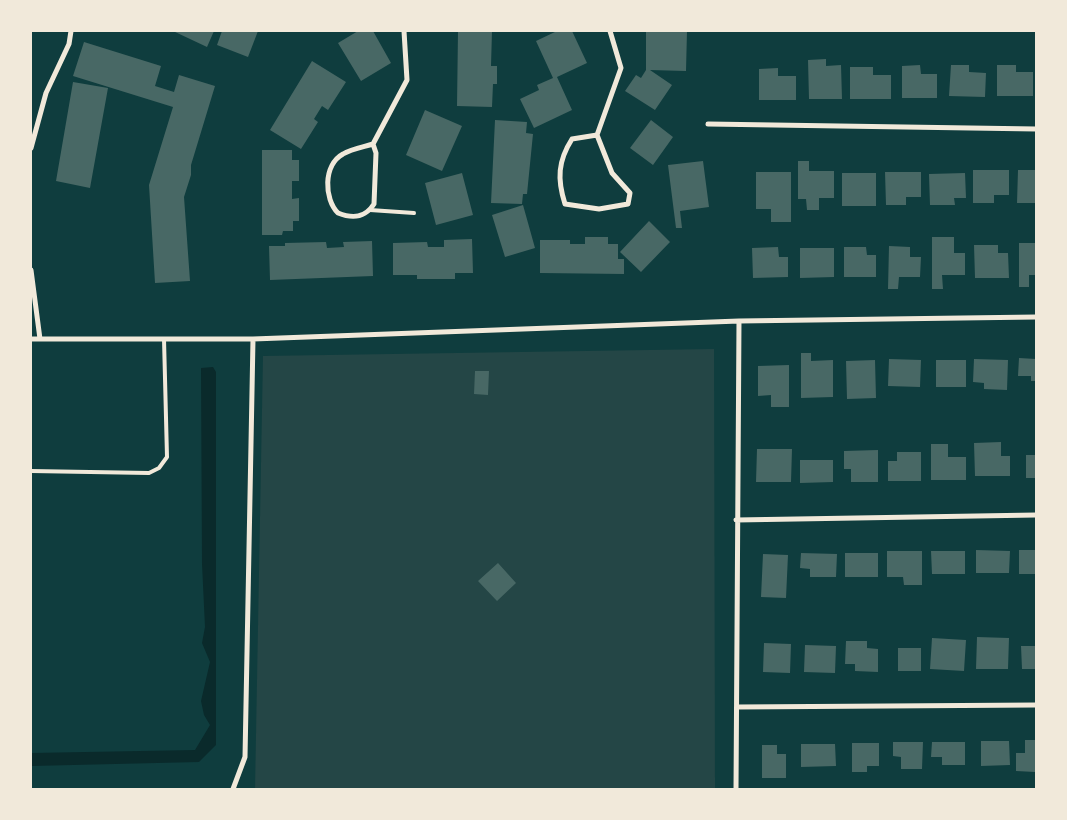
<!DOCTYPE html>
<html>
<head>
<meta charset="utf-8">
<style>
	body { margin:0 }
	#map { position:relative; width:1067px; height:820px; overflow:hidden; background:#0f3d3e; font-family:"Sofia Sans Condensed",sans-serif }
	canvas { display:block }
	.frame { position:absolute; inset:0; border:32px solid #f1e9da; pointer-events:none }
</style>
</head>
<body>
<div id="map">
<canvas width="1067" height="820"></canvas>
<div class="frame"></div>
</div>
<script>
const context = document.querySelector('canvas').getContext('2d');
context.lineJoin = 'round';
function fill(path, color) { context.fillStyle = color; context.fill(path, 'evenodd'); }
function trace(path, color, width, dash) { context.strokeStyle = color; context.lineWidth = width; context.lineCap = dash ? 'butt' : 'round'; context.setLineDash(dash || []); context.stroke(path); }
fill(new Path2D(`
	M714,349L715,789H255L263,356Z`), '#244646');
fill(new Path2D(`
	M213,367L216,372V745L199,762L31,766V753L195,750L210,725L204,715L201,701L210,662L202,643L205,627L202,564L201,368Z`), '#0a2a2b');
fill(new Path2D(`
	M173,31H214L207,47Z
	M222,31H258L248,57L217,45Z
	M358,31H373L391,63L361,81L338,43Z
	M458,31H492L491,66H497V84H493L492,107L457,106Z
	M557,31H572L587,63L557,77L572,110L534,128L520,99L539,90L537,85L553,78L536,41Z
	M646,31H687L686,71L650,70L672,85L655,110L625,91L636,75L641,78L646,70Z
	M84,42L161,66L155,86L174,92L179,75L215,86L191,165V175L184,197L190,281L155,283L149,185L173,107L73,76Z
	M826,59V66L841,65L842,99H809L808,60Z
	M312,61L346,82L328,110L322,106L314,119L318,122L301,149L270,130Z
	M920,65L921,74H937V98H902V66Z
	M951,65H969V72L986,73L985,97L949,96Z
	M997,65H1016V72H1033V96H997Z
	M850,67H873V75H891V99H850Z
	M778,68V76H796V100H759V69Z
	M73,82L108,88L90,188L56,181Z
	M425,110L462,126L442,171L406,155Z
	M495,120L527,122L526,133L533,134L527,194H523L522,204L491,203Z
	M651,120L673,137L653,165L630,148Z
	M262,150H292V160H299V181H292V199L299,198V221H293V231H283L282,235H262Z
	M703,161L709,207L680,211L682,228H676L668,165Z
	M798,161H809V171H834V198H819V210H807L806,199H798Z
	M973,170H1009V195H994V203H973Z
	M1018,170H1036V203H1017Z
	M756,172H791V222H771V209H756Z
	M885,172H921V197H906V205H886Z
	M462,173L473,215L436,225L425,183Z
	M842,173H876V206H842Z
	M965,173L966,198H954L955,205H930L929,174Z
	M523,205L535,248L505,257L492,215Z
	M649,221L670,242L641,272L620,252Z
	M585,237H608V244H618V259H624V274L540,273V240H570V244H585Z
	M932,237H954V253H965V275H942L943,289H932Z
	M472,239L473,273H455V279H417V275H393V243L427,242L428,247H444V240Z
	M372,241L373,276L270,280L269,246H285V243L326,242L327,248L344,247L343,242Z
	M1019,243H1036V275H1029V287H1019Z
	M974,245H998V253H1008L1009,278H975Z
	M889,246L910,247V257H921L920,277H899L898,289H888Z
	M778,247L779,257H788V277L753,278L752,248Z
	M844,247H866L867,255H876V277H844Z
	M800,248H834V277L800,278Z
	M801,353H811V361L833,360V397L801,398Z
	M1019,358L1036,359V381H1031V376H1018Z
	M889,359L921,360L920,387L888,386Z
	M974,359L1008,360L1007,390L984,389V383L973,382Z
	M875,360L876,398L847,399L846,361Z
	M936,360H966V387H936Z
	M789,365V407H771V395L758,396V366Z
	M475,371H489L488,395L474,394Z
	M1001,442V456H1010V476H975L974,443Z
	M931,444H948V457H966V480H931Z
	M757,449H792L791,482H756Z
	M878,450V482H851V469H844V451Z
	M897,452H921V481H888V461H897Z
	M1026,455H1036V478H1026Z
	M800,460H833V482L800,483Z
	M976,550L1010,551L1009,573H976Z
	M1019,550H1036V574H1019Z
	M887,551H922V585H904L903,577H887Z
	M931,551H965V574H932Z
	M801,553L837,554L836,577H810V569L800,568Z
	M845,553H878V577H845Z
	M763,554L788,555L786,598L761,597Z
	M498,563L516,583L497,601L478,581Z
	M977,637L1009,638L1008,669H976Z
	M932,638L966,640L964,671L930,669Z
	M846,641H867V648L878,649V672L855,671V664H845Z
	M764,643L791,644L790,673L763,672Z
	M805,645L836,646L835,673L804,672Z
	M1021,646H1036V669H1022Z
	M898,648H921V671H898Z
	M1025,740H1036L1035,772L1016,771V753H1025Z
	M981,741H1009L1010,765L981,766Z
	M893,742H923L922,769H901V757L893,756Z
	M932,742H965V765H942V757H931Z
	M852,743H879V766H867V772H852Z
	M801,744H835L836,766L801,767Z
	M762,745H777V754H786V778H762Z`), '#486865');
trace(new Path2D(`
	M370,210L414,213
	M31,471L149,473L159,468L167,457L164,339`), '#f1e9da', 4);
trace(new Path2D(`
	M708,124L1036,129
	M597,135L572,139C558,161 557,179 565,204L599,209L628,204L630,193L612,173L597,135L621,68L610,31
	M373,144L376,153L374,204C365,218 353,219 338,213C324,199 323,165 343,154C351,149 363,147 373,144L407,80L404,31
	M31,148L46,93L69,44L71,31
	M31,270L40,339
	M31,339H253L739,321L1036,317
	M736,520L1036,515
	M737,707L1036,705
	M233,789L245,757L253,339
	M736,789L739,321`), '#f1e9da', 5);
</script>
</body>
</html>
